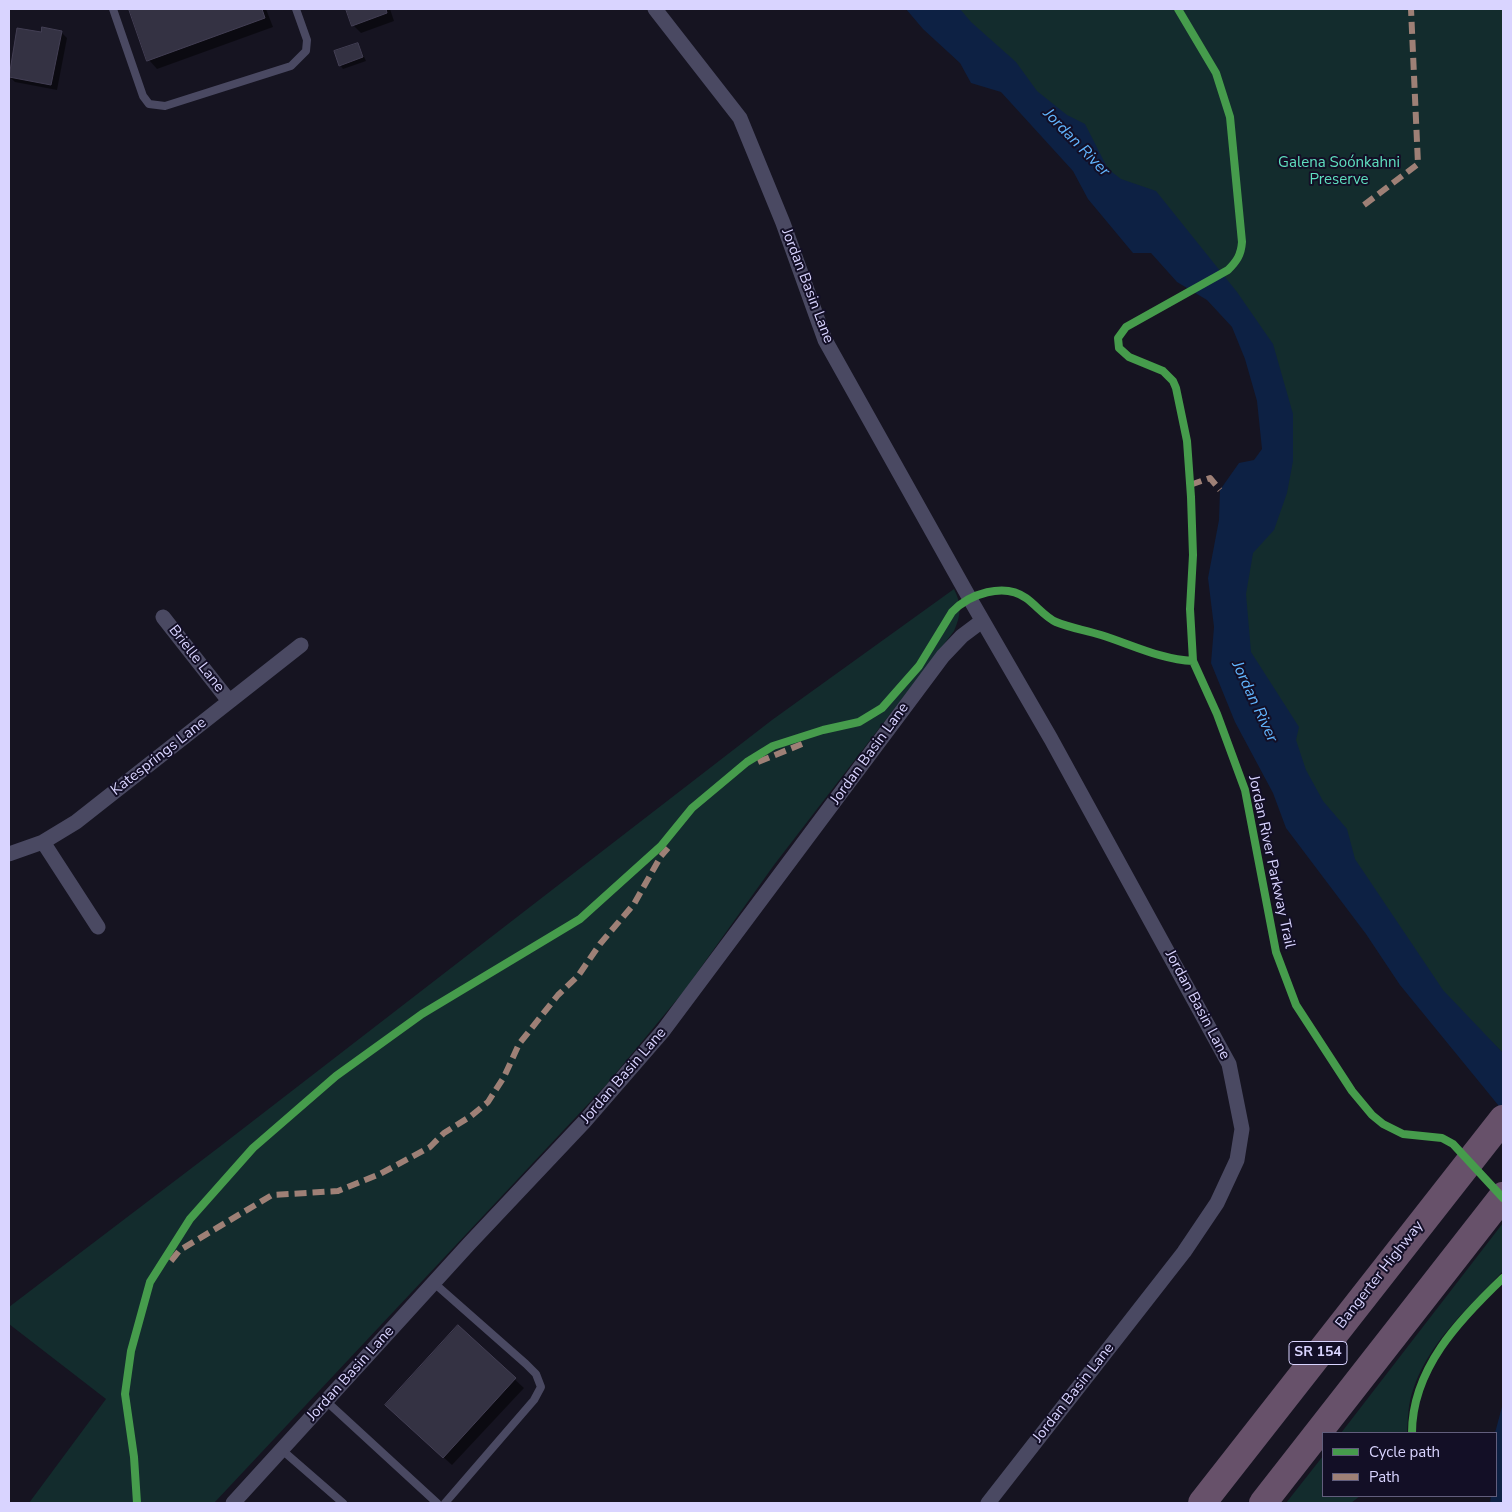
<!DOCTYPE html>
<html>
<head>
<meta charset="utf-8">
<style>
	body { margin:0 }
	#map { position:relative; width:1512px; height:1512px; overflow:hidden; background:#161421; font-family:"Nunito Sans",sans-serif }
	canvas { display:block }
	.frame { position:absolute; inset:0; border:10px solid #d9d4ff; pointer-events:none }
	.legend { position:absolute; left:1322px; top:1432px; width:175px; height:65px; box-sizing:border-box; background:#130f26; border:1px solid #625e7d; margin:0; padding:6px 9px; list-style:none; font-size:15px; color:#d9d4ff }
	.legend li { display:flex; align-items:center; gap:10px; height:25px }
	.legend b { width:25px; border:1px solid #625e7d }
</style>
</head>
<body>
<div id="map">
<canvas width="1512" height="1512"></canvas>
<div class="frame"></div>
<ul class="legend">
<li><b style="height:6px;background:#469c4c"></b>Cycle path</li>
<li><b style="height:6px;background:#9e8076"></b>Path</li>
</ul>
</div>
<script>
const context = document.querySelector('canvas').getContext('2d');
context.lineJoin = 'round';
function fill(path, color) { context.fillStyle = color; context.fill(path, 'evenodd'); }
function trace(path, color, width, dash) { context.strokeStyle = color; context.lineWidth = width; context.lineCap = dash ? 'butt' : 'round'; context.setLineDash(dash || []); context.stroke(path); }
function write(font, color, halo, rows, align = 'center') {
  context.font = font + ' "Nunito Sans",sans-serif'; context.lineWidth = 4; context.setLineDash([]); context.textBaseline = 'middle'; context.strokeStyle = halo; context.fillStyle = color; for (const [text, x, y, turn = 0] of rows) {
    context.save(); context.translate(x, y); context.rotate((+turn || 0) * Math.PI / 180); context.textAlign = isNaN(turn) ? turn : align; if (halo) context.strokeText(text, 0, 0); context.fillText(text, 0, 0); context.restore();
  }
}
fill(new Path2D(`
	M951,9H1503V1053L1416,968L1244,670L1243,548L1276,389L1189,256Z
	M954,589C962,605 961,615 954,631L774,865L684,991L606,1085L214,1503H29L106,1399L9,1324V1307L218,1148L772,720Z
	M1503,1223V1271C1470,1306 1430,1341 1414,1387C1408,1402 1408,1418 1407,1433H1341Z
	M1323,1456V1496H1360L1351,1503H1286Z`), '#132c2d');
fill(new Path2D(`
	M906,9H960L971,22L1016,62L1037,91L1067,115L1085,124L1108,169L1121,179L1156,191L1237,292L1273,344L1293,414V461L1287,493L1274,530L1253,553L1246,594L1251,652L1299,727L1296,740L1306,770L1323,801L1347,829L1355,859L1443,990L1503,1053V1111L1400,985L1366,934L1286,828L1273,793L1235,722L1211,663L1214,627L1208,578L1219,520L1220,490L1239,463L1254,460L1262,449L1257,401L1245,359L1232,327L1207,300L1177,282L1151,253H1133L1088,199L1073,171L1001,92L971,83L960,63L923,29Z
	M1503,1403V1503H1490L1491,1496H1496L1495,1433Z`), '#0d2144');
fill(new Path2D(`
	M130,9H266L273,27L157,69L149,60Z
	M347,9H390L394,21L361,33L353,25Z
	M18,29L42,34L61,32L67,38L57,90L15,82L9,76Z
	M358,44L366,61L343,69L340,65Z
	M458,1327L524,1388L452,1465L395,1413Z`), '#0007');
const building = new Path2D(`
	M129,9H262L265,18L147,61Z
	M346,9H386L387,13L352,26Z
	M42,27L62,31L51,85L9,77L17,28L41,32Z
	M358,43L363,57L339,66L334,51Z
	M458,1325L516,1378L443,1458L385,1405Z`);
fill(building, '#343243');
trace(building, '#433f54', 1);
trace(new Path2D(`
	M113,9L143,96L149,104L165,106L291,66L306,51L307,40L296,9
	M434,1283L526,1364L536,1374L541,1387L534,1400L445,1503
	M326,1401L437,1503
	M282,1450L343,1503`), '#4a4962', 8);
trace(new Path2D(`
	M655,9L740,118L783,223L825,340L970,599L1051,739L1229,1064L1242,1129L1237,1160L1217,1203L1184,1252L988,1503
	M163,617L229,701
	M43,842L98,927
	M9,854L43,842L76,822L301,645
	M233,1503L469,1244L585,1121L663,1031L943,656L962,636L982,621`), '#4a4962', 15);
trace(new Path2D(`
	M1202,1503L1503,1119
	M1263,1503L1503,1196`), '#67516a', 28);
trace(new Path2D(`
	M1364,205L1418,164L1411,9
	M1190,485L1210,478L1220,490
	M758,762L802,744
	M171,1261L180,1250L272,1195L338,1191L380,1174L430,1147L444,1133L471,1116L488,1102L504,1077L519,1044L558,995L578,976L600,944L634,904L661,856L668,848`), '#9e8076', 6, [12, 6]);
trace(new Path2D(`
	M1178,9L1216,73L1230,117L1242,242C1241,255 1237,261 1228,270L1126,327L1118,338L1119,348L1129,357L1163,371L1173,381L1176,388L1187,441L1191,497L1193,555L1190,609L1193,661L1217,714L1245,790L1276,952L1296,1005L1352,1091L1372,1115L1383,1124L1403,1134L1442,1138L1453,1144L1503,1198
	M1412,1433C1412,1369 1459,1320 1503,1278
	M137,1503L134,1457L125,1394L131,1351L150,1282L190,1219L253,1148L336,1076L422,1014L580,919L661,846L692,808L747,762L773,746L823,730L859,722L882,708L919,666L952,612C969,594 1004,582 1026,598C1036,605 1045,617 1056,622C1070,628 1086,630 1101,635C1130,644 1162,660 1193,661`), '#469c4c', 8);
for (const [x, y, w] of [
	[1318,1353,58]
]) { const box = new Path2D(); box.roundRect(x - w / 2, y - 11.5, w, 23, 4); context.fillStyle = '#130f26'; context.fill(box); trace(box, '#d9d4ff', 1); }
write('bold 14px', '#d9d4ff', null, [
	["SR 154",1318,1353]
]);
write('15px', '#5fe0c0', '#130f26', [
	["Galena Soónkahni",1339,163],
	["Preserve",1339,180]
]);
write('15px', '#d9d4ff', '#130f26', [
	["Jordan Basin Lane",807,286,69],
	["Brielle Lane",196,659,52],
	["Jordan Basin Lane",870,754,-54],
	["Katesprings Lane",159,757,-38],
	["Jordan River Parkway Trail",1271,862,78],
	["Jordan Basin Lane",1197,1005,62],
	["Jordan Basin Lane",624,1076,-49],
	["Bangerter Highway",1380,1275,-52],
	["Jordan Basin Lane",351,1374,-48],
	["Jordan Basin Lane",1074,1393,-52]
]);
write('italic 16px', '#62b6ff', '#130f26', [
	["Jordan River",1076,143,46],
	["Jordan River",1254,702,65]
]);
</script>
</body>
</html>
